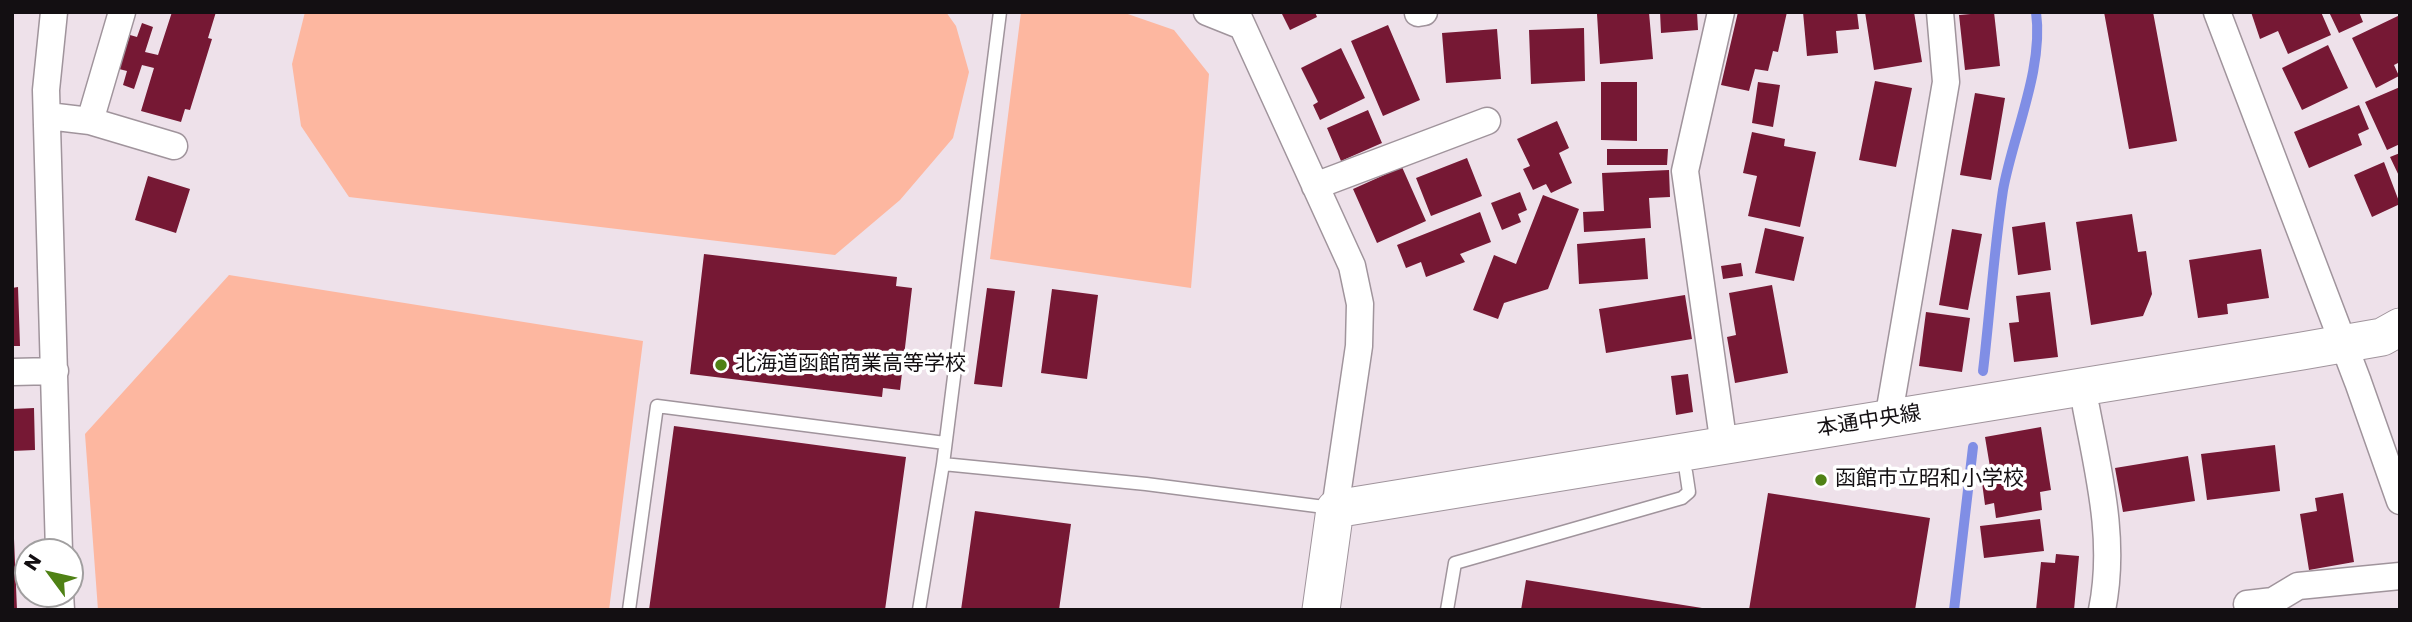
<!DOCTYPE html>
<html>
<head>
<meta charset="utf-8">
<style>
	body { margin:0 }
	#map { position:relative; width:2412px; height:622px; overflow:hidden; background:#eee1ea; font-family:Poppins,sans-serif }
	canvas { display:block }
	.frame { position:absolute; inset:0; border:14px solid #130f12; pointer-events:none }
	.north { position:absolute; left:14px; top:538px; width:70px; height:70px; box-sizing:border-box; background:#fff; border:2px solid #a19fa0; border-radius:50%; rotate:303deg; font-size:19px; font-weight:700; line-height:28px; text-align:center; color:#130f12 }
	.north::after { content:''; display:block; margin:auto; width:24px; height:32px; background:#4f8115; clip-path:polygon(50% 0,100% 100%,50% 72%,0 100%) }
</style>
</head>
<body>
<div id="map">
<canvas width="2412" height="622"></canvas>
<div class="frame"></div>
<div class="north">N</div>
</div>
<script>
const context = document.querySelector('canvas').getContext('2d');
context.lineJoin = 'round';
function fill(path, color) { context.fillStyle = color; context.fill(path, 'evenodd'); }
function trace(path, color, width, dash) { context.strokeStyle = color; context.lineWidth = width; context.lineCap = dash ? 'butt' : 'round'; context.setLineDash(dash || []); context.stroke(path); }
function write(font, color, halo, rows, align = 'center') {
  context.font = font + ' Poppins,"Noto Sans JP",sans-serif'; context.lineWidth = 7; context.setLineDash([]); context.textBaseline = 'middle'; context.strokeStyle = halo; context.fillStyle = color; for (const [text, x, y, turn = 0] of rows) {
    context.save(); context.translate(x, y); context.rotate((+turn || 0) * Math.PI / 180); context.textAlign = isNaN(turn) ? turn : align; if (halo) context.strokeText(text, 0, 0); context.fillText(text, 0, 0); context.restore();
  }
}
fill(new Path2D(`
	M305,12H946L956,26L969,72L953,138L900,200L835,255L349,197L301,126L292,64Z
	M1021,12H1122L1174,30L1209,74L1191,288L990,259Z
	M229,275L643,341L609,610H98L85,434Z`), '#fdb7a0');
trace(new Path2D(`
	M1983,371C1990,311 1994,250 2003,190C2013,135 2044,68 2036,12
	M1954,610L1973,447`), '#808ee5', 10);
fill(new Path2D(`
	M172,12H216L208,38L212,39L190,110L185,109L181,122L141,111L154,68L142,65L134,89L123,85L127,71L119,69L130,35L137,37L142,23L153,27L145,52L158,55Z
	M1281,12H1315L1317,17L1290,30Z
	M1649,12L1653,59L1600,64L1597,14Z
	M1660,12H1697L1698,30L1661,33Z
	M1738,12H1787L1778,52L1773,51L1768,71L1755,69L1749,91L1721,85Z
	M1803,12H1857L1859,29L1836,31L1838,53L1807,56Z
	M1865,12H1914L1922,62L1874,70Z
	M1994,12L2000,66L1965,70L1959,15Z
	M2104,12H2153L2177,141L2129,149Z
	M2251,12H2321L2331,35L2288,54L2278,31L2260,39Z
	M2329,12H2359L2363,22L2339,33Z
	M2400,15V62L2394,65L2399,76L2376,88L2352,38Z
	M1388,25L1420,100L1383,116L1351,41Z
	M1584,28L1585,81L1531,84L1529,30Z
	M1497,29L1501,79L1446,83L1442,33Z
	M2328,45L2348,88L2302,110L2282,68Z
	M1341,48L1365,98L1320,120L1313,105L1318,102L1301,68Z
	M1875,81L1912,88L1896,167L1859,160Z
	M1601,82H1637V141L1601,140Z
	M1758,82L1780,85L1773,127L1752,123Z
	M2400,87V144L2387,150L2365,102Z
	M1975,93L2005,98L1991,180L1960,175Z
	M2359,105L2369,129L2358,134L2362,145L2309,168L2294,132Z
	M1368,110L1382,143L1341,161L1327,128Z
	M1557,121L1569,148L1559,153L1572,183L1551,193L1546,184L1533,190L1523,169L1530,166L1517,139Z
	M1752,132L1785,139L1784,146L1816,152L1800,227L1748,216L1757,176L1743,173Z
	M1607,149H1668L1667,165H1607Z
	M2400,153V178L2390,157Z
	M1467,158L1482,196L1431,216L1416,178Z
	M2384,162L2400,204L2372,217L2354,175Z
	M1402,167L1426,221L1377,243L1353,189Z
	M1669,170L1670,197L1649,198L1651,228L1584,232L1583,212L1604,211L1602,173Z
	M148,176L190,189L176,233L135,220Z
	M1520,192L1527,210L1518,214L1521,222L1502,230L1491,203Z
	M1543,195L1579,209L1548,289L1504,303L1498,319L1473,310L1494,255L1516,264Z
	M1480,212L1491,242L1460,254L1465,262L1426,277L1421,262L1406,268L1397,245Z
	M2132,214L2138,252L2146,251L2152,294L2143,316L2091,325L2076,222Z
	M2045,222L2051,270L2018,275L2012,227Z
	M1765,228L1804,237L1794,281L1755,273Z
	M1952,229L1982,234L1968,310L1939,305Z
	M1645,238L1648,279L1579,284L1577,244Z
	M2261,249L2269,298L2227,304L2228,314L2198,318L2189,260Z
	M704,254L897,277L896,286L912,288L900,390L883,388L882,397L690,374Z
	M1741,263L1743,276L1723,279L1721,266Z
	M1772,285L1788,373L1735,383L1727,337L1736,335L1729,293Z
	M18,287L20,346H12V288Z
	M987,288L1015,291L1002,387L974,384Z
	M1052,289L1098,295L1087,379L1041,373Z
	M2050,292L2058,357L2014,362L2009,323L2019,322L2016,296Z
	M1685,295L1692,339L1606,353L1599,309Z
	M1926,312L1970,318L1962,372L1919,366Z
	M1688,374L1693,412L1676,415L1671,376Z
	M34,408L35,450L12,451V409Z
	M674,426L906,457L885,610H649Z
	M2041,427L2051,490L2040,492L2042,510L1996,518L1994,503L1985,505L1981,475L1991,473L1985,437Z
	M2275,445L2280,491L2207,500L2201,454Z
	M2188,456L2195,501L2123,512L2115,468Z
	M1768,493L1930,518L1915,610H1749Z
	M2343,493L2354,562L2309,570L2300,514L2317,511L2315,498Z
	M975,511L1071,524L1059,610H961Z
	M2040,519L2044,551L1984,558L1980,526Z
	M12,539H14L17,610H12Z
	M2056,554L2079,556L2074,610H2036L2041,562L2055,563Z
	M1526,580L1702,608V610H1521Z`), '#761834');
const lane = new Path2D(`
	M943,464L1146,484L1332,508
	M629,610L657,406L945,443
	M919,610L943,464L1000,12
	M1447,610L1455,563L1682,498L1689,492L1686,472`);
const street = new Path2D(`
	M54,12L46,90L59,552
	M1207,12L1242,26
	M1236,12L1352,266L1360,304L1359,346L1335,509
	M1721,12L1685,171L1724,446
	M2217,12L2358,382L2400,501
	M1418,13L1424,12
	M48,116L90,121L174,146
	M90,121L122,12
	M1315,186L1487,121
	M12,372L55,371
	M2086,407C2099,475 2116,541 2102,610
	M1888,420L1946,82L1940,12
	M60,594L61,610
	M2247,604L2273,601L2298,586L2400,576`);
const secondary = new Path2D(`
	M1321,610L1335,509L2302,351L2382,337L2400,327`);
trace(lane, '#a0949c', 15);
trace(street, '#a0949c', 29);
trace(secondary, '#a0949c', 39);
trace(lane, '#fff', 12);
trace(street, '#fff', 26);
trace(secondary, '#fff', 37);
for (const [x, y, r, color] of [
	[721,365,7,"#4f8115"],
	[1821,480,7,"#4f8115"]
]) { const dot = new Path2D(); dot.arc(x, y, r, 0, 2 * Math.PI); context.fillStyle = color; context.fill(dot); trace(dot, '#fff', 2.5); }
write('21px', '#130f12', '#fff', [
	["北海道函館商業高等学校",735,365],
	["函館市立昭和小学校",1835,480]
], 'left');
write('21px', '#130f12', '#fff', [
	["本通中央線",1869,422,-9]
]);
</script>
</body>
</html>
